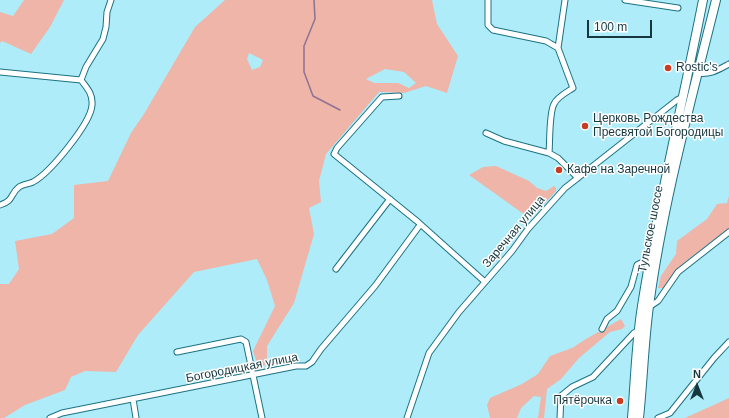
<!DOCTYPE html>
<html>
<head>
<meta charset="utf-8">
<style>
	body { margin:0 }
	#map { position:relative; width:729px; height:418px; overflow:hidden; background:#aeecfa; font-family:Helvetica,sans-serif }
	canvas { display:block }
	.north { position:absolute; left:677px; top:366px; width:40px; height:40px; -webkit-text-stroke:3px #fff; paint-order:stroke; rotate:0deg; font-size:11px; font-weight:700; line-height:16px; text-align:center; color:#16373e }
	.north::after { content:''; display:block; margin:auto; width:14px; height:18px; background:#16373e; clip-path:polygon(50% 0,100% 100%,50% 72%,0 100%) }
	.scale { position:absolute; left:587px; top:20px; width:65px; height:18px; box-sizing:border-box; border:2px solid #16373e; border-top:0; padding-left:5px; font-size:12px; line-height:14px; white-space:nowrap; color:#16373e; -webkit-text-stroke:3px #fff; paint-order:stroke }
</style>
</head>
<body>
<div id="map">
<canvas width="729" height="418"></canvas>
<div class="north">N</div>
<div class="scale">100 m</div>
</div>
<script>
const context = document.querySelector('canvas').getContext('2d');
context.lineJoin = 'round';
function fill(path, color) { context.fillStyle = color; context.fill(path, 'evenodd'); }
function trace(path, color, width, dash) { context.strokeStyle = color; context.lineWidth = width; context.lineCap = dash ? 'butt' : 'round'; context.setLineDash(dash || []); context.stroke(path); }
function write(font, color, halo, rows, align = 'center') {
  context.font = font + ' Helvetica,sans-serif'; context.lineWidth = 3; context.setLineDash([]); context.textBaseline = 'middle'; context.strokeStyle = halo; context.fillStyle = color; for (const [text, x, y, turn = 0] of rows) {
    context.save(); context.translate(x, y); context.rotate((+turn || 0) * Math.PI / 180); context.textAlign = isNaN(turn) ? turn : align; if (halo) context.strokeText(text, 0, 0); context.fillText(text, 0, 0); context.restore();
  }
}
fill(new Path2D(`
	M24,0H64L50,27L31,54L2,41L0,43V12L13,16Z
	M225,0H432L437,24L458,56L447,93L426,86L404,93L379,92L326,154L319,181L321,202L309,208L314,234L294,303L267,346V361L264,366H258L253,351L275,306L267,280L257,259L194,272L138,335L116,372L85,371L71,377L65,390L25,405L4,418H0V284H9L19,269L15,241L52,234L74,218V185L108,181L131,133L144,114L195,27ZM249,53L263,60L260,67L252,70L247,59ZM385,69L404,72L416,83L409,88L398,83H374L366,79Z
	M496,166L529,181L537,188L546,191L554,186L556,188V191L538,211H532L528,214L525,215L469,175L483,167Z
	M729,196V229L685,262L664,288H658L661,276L676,254L677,241L707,219L717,204L727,203Z
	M621,319L625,326L622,329L610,332L579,358L561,379L547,389L544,418H538L541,397L534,396L521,408L517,418H490L487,405L490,398L522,384L538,374L550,356L572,348L586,339Z
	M729,398V418H685Z`), '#eeb5a8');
trace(new Path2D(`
	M314,0L315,19L304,46V72L313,96L340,110`), '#8e7293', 1.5);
const minor = new Path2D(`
	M488,0V25L493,30L546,41L558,48L565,0
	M625,0L678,8
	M0,72L81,80C87,88 93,94 92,105C91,123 50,173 33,182C29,184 23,184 19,187C10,194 14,201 0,205
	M697,73C710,75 718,70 729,64
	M81,80L86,67L103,39L106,27L107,12L111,0
	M399,96L382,97L337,148L334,154L418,222L485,282
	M486,133L504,141L549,153L558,158L578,178
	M549,153C550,142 549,113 554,104C557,97 567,92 573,88L558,48
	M336,269L390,199
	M649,307L658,301L678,272L729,232
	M602,329L607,319L617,311L631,287L637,265L643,262L650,263
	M177,352L241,339L246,342L262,418
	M133,399L136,418
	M50,418L62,413L296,366H306L312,362L321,349L375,286L420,225
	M407,418L429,353L459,312L512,251L528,229L565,188L677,100L683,97
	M560,418L561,396L572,387L593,377L634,333L639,330
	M658,418L670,413L714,358L729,342`);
const primary = new Path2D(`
	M632,418C635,381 636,343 642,306C658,203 683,102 703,0
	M639,418C643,381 644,343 649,306C663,202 691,101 716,0`);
trace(minor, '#1c7282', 7);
trace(primary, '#1c7282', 10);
trace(minor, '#fff', 5);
trace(primary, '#fff', 8);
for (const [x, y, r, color] of [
	[668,68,4,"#c83d21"],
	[585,126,4,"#c83d21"],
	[559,170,4,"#c83d21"],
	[620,401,4,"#c83d21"]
]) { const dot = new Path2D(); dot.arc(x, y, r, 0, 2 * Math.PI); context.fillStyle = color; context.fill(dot); trace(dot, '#fff', 1.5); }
write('12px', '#16373e', '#fff', [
	["Rostic's",676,68],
	["Церковь Рождества",593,119],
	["Пресвятой Богородицы",593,133],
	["Кафе на Заречной",567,170],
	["Пятёрочка",612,401,"right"]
], 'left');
write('12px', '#16373e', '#fff', [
	["Тульское шоссе",651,229,-79],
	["Заречная улица",514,232,-50],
	["Богородицкая улица",242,368,-11]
]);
</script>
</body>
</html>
